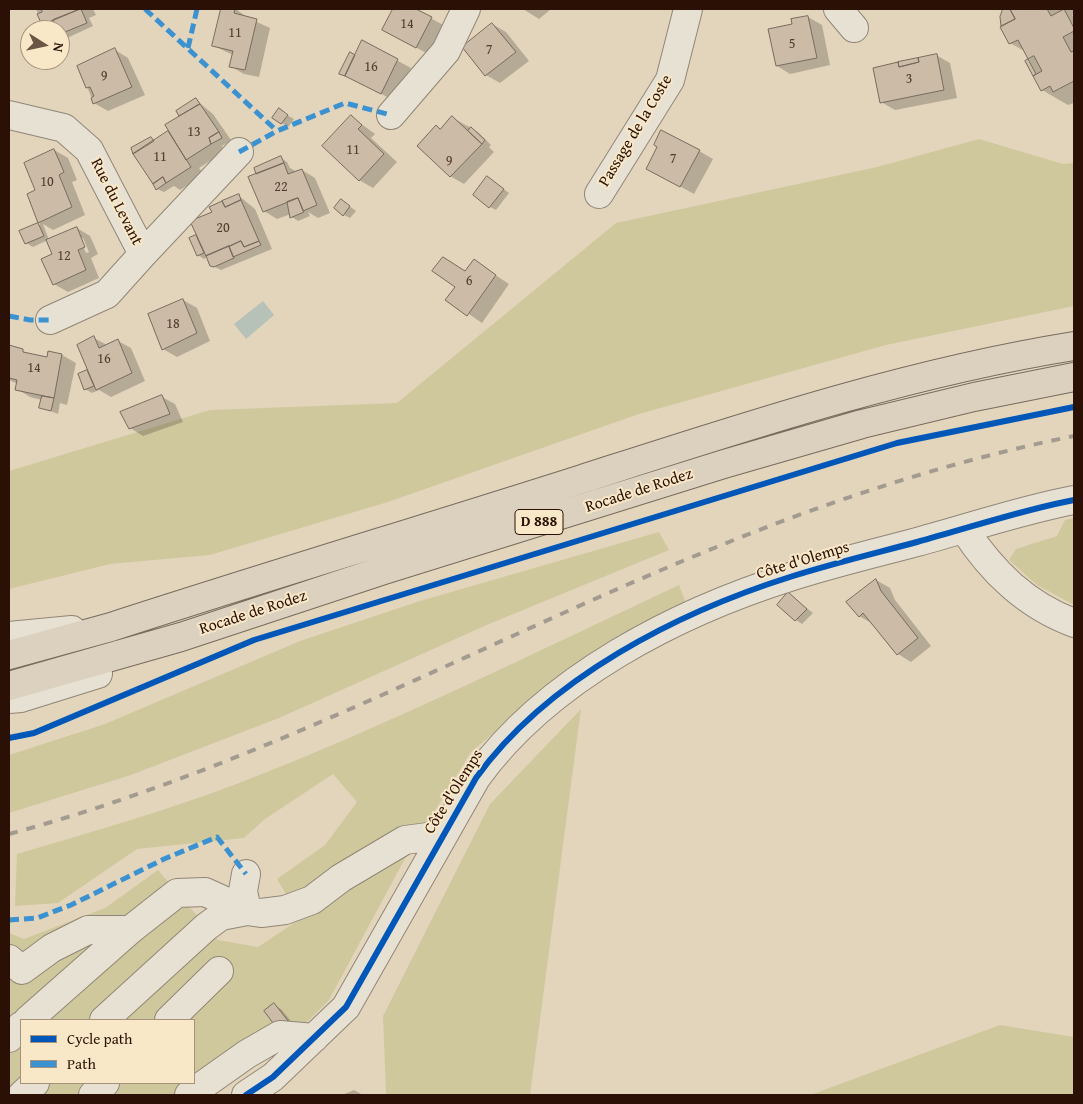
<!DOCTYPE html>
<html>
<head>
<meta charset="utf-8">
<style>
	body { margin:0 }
	#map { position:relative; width:1083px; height:1104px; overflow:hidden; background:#e3d5bb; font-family:"Gentium Book Plus",serif }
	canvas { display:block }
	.frame { position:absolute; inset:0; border:10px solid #2b1005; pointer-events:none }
	.legend { position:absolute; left:20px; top:1019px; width:175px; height:65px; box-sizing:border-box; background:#f8e8c8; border:1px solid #a6927a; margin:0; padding:6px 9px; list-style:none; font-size:15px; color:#2b1005 }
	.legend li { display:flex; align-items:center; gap:10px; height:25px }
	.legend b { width:25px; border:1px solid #a6927a }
	.north { position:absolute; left:20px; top:20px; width:50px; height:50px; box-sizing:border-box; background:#f8e8c8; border:1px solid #a6927a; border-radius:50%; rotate:100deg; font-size:14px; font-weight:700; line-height:20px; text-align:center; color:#2b1005 }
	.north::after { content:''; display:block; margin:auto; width:18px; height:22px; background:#6b5545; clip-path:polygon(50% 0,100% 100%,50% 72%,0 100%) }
</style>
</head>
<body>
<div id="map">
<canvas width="1083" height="1104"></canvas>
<div class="frame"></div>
<ul class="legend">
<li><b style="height:6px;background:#0057b8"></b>Cycle path</li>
<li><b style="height:6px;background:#3c92d1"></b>Path</li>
</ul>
<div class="north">N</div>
</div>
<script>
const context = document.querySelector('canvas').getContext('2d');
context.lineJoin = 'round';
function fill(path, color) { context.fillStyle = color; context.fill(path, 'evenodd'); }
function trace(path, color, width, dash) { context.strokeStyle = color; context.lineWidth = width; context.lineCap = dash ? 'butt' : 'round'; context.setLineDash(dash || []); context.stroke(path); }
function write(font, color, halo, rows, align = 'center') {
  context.font = font + ' "Gentium Book Plus",serif'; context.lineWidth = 4; context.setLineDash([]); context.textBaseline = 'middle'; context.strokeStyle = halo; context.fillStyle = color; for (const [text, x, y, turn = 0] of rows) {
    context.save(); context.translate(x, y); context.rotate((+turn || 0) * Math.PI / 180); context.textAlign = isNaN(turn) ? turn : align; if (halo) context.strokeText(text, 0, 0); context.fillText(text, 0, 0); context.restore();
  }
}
fill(new Path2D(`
	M979,139L1063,164L1074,163V306L886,345L639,414L388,502L210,555L110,564L9,589V471L210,410L397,403L616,223L877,167Z
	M1074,518V605L1037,585L1009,560L1016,549L1057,536L1065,520Z
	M659,532L669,550L489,624L279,718L131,775L9,813V755L105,724L300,641L420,601Z
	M679,585L686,603L580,661L471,752L428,822L287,896L277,879L325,845L357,802L333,774L265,819L244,838L137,849L58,903L15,906L17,854C91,832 166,811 239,783C389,725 534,653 679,585Z
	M581,709L530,1095H386L383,1016L490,804Z
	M409,851L329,1000L297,1032L215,1095H9V933L24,939L105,908L158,870L218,940L258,947L360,879ZM21,1020H194V1083H21Z
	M1000,1025L1074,1037V1095H810Z`), '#d0c89d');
fill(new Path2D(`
	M263,301L274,315L246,339L234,324Z`), '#b6c1b7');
fill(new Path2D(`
	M36,9H93L96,15L89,18L93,26L67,38L60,34V30H53L43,24Z
	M222,9H236L248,18L270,28L259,77L244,74L230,66L233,55L214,46Z
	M395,9H414L445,26L430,55L383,30Z
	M523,9H551L539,19Z
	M1007,9H1074V14L1072,15L1074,17V103L1068,105L1042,90L1026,52L1010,43L1001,17Z
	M808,17L822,25L830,65L790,74L777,66L793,25Z
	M492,24L506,32L529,61L500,83L486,75L463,47Z
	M363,42L411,68L395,101L341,73L356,57Z
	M115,50L128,58L145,95L108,111L94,103L78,66Z
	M936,55L950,63L957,98L895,110L881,102Z
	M196,100L213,114L231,140L222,146L224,152L199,168L204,175L180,190L174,186L164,192L157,189L151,138L155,141L170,132L182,116L180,115Z
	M285,114L294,119L288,127L274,118Z
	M352,117L375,134L371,138L397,162L373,188L359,180Z
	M453,118L478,132L491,145L489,147L494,152L464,184L450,176L441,130Z
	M659,147L699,151L713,159L694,194L661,176Z
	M54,150L68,158L77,180L72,182L85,215L53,230L43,224L49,240L77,228L90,236L98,254L91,258L99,278L68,292L54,284L53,255L48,240L33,247L26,243L40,224L28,194L36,190ZM80,238H83L89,252L86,253Z
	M281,158L287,162L290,168L297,172L302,170L315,178L330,213L318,218L308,212L310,216L298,221L292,217L291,214L277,219L264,211Z
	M494,182L509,193L496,210L490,207Z
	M239,196L255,209L272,249L221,270L211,265L207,257L204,259L198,255L196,237L199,238L213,213Z
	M341,200L356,211L350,218L344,215Z
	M444,258L466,272L474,261L509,284L482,323L447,299L456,287Z
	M183,300L197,308L210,341L177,357L163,349Z
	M94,338L107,345L118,341L131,348L145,381L111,397L99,390L92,393L85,389L87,372L90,373Z
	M9,347L48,359L49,353L62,355L76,363L67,405L60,403L58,414L40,407L42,400L30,397L17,389L18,384L9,380Z
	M162,397L175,404L183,422L143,436L130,428Z
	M876,580L890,588L895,600L931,646L911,662L898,654L873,624L859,616Z
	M788,594L813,613L802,624L796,620Z
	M274,1005L281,1009L294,1025L284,1030Z
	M354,1090L363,1095H342Z`), '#0003');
const building = new Path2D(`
	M41,9H80L42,25L37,14L42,12Z
	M81,9L87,23L60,34V30H57L53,20Z
	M221,9H235L234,13L257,19L245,70L229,67L233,51L212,46Z
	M393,9H416L432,17L416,48L382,30Z
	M1003,9H1010L1015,19L1001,26L1000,17Z
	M1010,9H1047L1051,16L1064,9L1074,28V31L1063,37L1071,52L1074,51V81L1053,92L1050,86L1041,91L1033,76L1036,74L1018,40L1009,44L1000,27L1015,19Z
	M808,16L817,58L776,66L768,29L792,24L791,19Z
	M492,23L516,52L485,76L462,47Z
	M362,40L398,59L381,94L345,76Z
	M115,48L132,87L93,104L91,98L94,96L90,87L86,88L77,66Z
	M350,52L355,55L345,76L339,74Z
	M937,54L944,90L880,103L873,68L898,62L899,67L919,62L918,58Z
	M1034,56L1042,71L1033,76L1025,61Z
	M918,58L919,62L899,67L898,62Z
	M196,98L200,104L179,116L176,111Z
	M200,104L219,132L209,138L211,144L186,160L165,125Z
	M279,108L288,115L281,124L272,118Z
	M351,115L362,125L358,129L384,154L359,181L322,146Z
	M452,116L482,144L450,177L417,146L436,125L440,129Z
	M471,127L485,140L482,144L468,131Z
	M661,130L700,150L680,187L646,169L657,147L654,145Z
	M168,131L191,167L166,183L163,177L153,184L133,154Z
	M219,132L222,138L211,144L209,138Z
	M151,137L154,141L133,154L131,148Z
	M54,149L64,172L59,175L72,207L38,223L27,194L35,190L24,163Z
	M281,156L284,163L256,174L254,168Z
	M284,163L288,174L302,169L317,205L303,211L298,198L263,212L248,177Z
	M487,176L504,189L489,208L473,195Z
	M163,177L166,183L156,190L153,184Z
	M239,194L241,200L225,207L222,201Z
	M298,198L304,212L290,218L287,202Z
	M341,199L350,206L343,216L334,208Z
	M241,200L259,241L244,247L241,241L206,256L190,221L212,212L209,207L222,201L225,207Z
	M38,223L44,236L25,244L19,231Z
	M77,227L85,247L78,250L86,270L53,285L41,259L52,254L46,240Z
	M196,235L204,253L197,256L189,238Z
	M241,241L244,247L259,241L261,245L233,257L229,247Z
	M229,246L234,258L214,267L210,266L206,256Z
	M443,257L465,271L474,259L496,275L467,316L445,300L455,287L432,271Z
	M183,299L197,333L162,350L148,314Z
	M94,336L99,348L118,339L132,373L96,390L77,345Z
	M9,345L23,349V352L47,357L48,351L62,354L54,398L15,390L17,380L9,378Z
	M87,370L94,386L84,390L78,374Z
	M162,395L170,414L129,429L120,412Z
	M42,396L54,398L51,411L39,408Z
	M876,579L881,591L918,638L897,655L863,613L859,617L846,602Z
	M788,592L807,609L795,621L777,605Z
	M274,1003L289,1022L276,1027L264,1011Z`);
fill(building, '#cbbba7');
trace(building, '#776b5e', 1);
const minor = new Path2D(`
	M838,9L854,28
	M9,115L64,128L89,150L143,254L239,152
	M391,115L446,51L466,9
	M599,194L670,80L688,9
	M50,320L107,294L143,254
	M964,529C992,572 1026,605 1074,623
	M9,636L72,630
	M9,699L21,698L98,674
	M246,874L243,891L247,911
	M9,959L22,970L52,948L88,930H130
	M28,1020L130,930L177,893L205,892L247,911L261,913L285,910L312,900L341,878L405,840L443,835
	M104,1020L206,927L221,916L247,911
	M169,1020L219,971
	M9,1038L21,1026
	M22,1095L35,1083
	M93,1095L105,1083
	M189,1095L247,1054L280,1035L314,1038
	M246,1095L273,1077L346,1007L476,778C548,678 678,612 793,576C834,563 876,553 917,542C969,528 1021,510 1074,500`);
const highway = new Path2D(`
	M9,655L111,627C268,576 425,529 582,479C744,427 906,373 1074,346
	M9,686L181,637L384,570L724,464L862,424L974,397L1074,377`);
trace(minor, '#918676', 30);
trace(highway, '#776b5e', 30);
trace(minor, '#e7e1d4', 28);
trace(highway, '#dbd1be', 28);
trace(new Path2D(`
	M9,834C259,767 486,640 724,544C837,498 955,460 1074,436`), '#a39b90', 4, [9, 9]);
trace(new Path2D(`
	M145,9L277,131
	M188,48L197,9
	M239,152L277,131L345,103L391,115
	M9,316L30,320H50
	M9,920L37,918L71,905L164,859L217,837L246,874`), '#3c92d1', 5, [10, 5]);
trace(new Path2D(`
	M9,738L34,733L254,640L897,443L1074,407
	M246,1095L273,1077L346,1007L476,778C548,678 678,612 793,576C834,563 876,553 917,542C969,528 1021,510 1074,500`), '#0057b8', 6);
write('14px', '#533b2e', null, [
	["14",407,24],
	["11",235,33],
	["5",792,44],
	["7",489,50],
	["16",371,67],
	["9",104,76],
	["3",909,79],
	["13",194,132],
	["11",353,150],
	["11",160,157],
	["7",673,159],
	["9",449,161],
	["10",47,182],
	["22",281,187],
	["20",223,228],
	["12",64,256],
	["6",469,281],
	["18",173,324],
	["16",104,359],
	["14",34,368]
]);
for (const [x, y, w] of [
	[539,522,48]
]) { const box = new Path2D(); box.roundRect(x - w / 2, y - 12.5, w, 25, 4); context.fillStyle = '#f8e8c8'; context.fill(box); trace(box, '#2b1005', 1); }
write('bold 15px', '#2b1005', null, [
	["D 888",539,522]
]);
write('16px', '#2b1005', '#f8e8c8', [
	["Passage de la Coste",636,131,-59],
	["Rue du Levant",116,202,63],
	["Rocade de Rodez",639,491,-18],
	["Côte d'Olemps",803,561,-17],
	["Rocade de Rodez",253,613,-18],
	["Côte d'Olemps",454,792,-58]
]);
</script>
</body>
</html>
